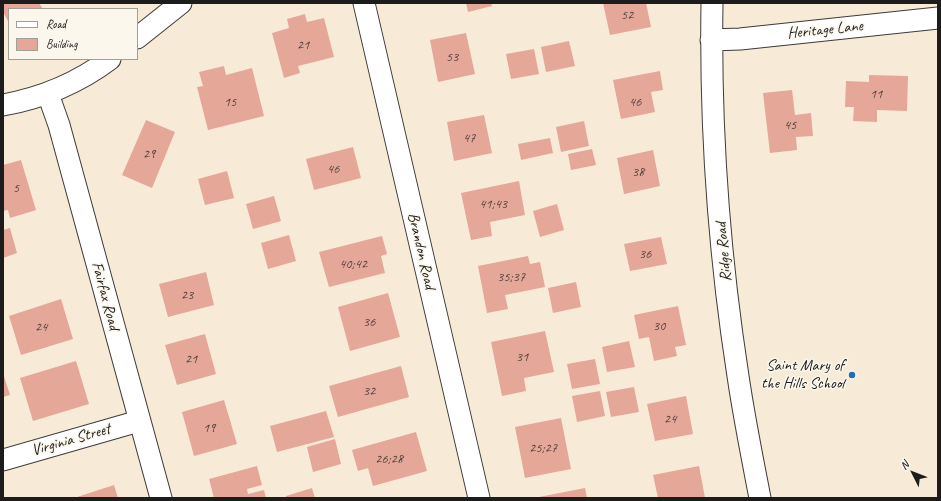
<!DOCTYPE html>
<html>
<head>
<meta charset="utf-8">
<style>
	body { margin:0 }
	#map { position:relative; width:941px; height:501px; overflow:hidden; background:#f7ebd8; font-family:Caveat,sans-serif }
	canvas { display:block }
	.frame { position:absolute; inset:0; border:4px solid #1c1c1c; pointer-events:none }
	.legend { position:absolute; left:8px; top:8px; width:130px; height:52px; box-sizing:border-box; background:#fbf7ec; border:1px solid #a29f99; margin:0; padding:5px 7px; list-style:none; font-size:12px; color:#1c1c1c }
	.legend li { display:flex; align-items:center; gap:8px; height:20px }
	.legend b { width:20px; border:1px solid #a29f99 }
	.north { position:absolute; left:893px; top:453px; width:40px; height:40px; -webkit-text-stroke:3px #fbf7ec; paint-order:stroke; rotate:312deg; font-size:11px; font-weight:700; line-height:16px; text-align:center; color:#1c1c1c }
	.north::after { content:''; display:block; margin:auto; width:14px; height:18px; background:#1c1c1c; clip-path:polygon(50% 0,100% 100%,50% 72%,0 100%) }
</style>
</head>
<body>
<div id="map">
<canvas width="941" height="501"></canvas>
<div class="frame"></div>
<ul class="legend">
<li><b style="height:5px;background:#fff"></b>Road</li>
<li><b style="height:11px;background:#e4a798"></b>Building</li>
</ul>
<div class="north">N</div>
</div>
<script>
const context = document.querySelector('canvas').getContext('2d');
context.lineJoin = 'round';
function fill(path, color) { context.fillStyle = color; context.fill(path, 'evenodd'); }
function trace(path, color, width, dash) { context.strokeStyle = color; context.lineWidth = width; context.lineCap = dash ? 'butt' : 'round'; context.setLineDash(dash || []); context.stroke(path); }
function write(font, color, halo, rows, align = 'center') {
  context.font = font + ' Caveat,sans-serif'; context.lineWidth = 3; context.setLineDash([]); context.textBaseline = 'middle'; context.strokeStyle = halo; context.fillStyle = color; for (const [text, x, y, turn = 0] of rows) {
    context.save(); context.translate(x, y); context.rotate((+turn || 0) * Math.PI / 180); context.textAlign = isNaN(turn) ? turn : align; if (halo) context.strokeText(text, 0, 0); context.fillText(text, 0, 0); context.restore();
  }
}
fill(new Path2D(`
	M3,3H39L43,9H9V23L3,12Z
	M466,3H491L492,6L468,12Z
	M603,3H646L651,27L610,35Z
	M305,14L307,22L324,18L334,57L298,66L300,73L284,78L272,33L289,28L287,19Z
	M466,33L475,74L438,82L430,40Z
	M569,41L575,66L546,72L541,47Z
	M534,49L539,74L511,79L506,54Z
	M224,66L226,75L252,68L264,116L208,130L197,87L203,86L199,72Z
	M660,71L663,90L651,92L655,112L621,119L613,80Z
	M869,75L908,76L907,111L877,110V122L853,121L854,107H845L846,81L869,82Z
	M792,90L795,115L811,113L813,136L796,137L797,150L770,153L763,93Z
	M484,115L492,153L454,161L447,122Z
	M146,120L175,132L152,188L122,175Z
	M584,121L589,146L561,152L556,127Z
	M550,138L553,153L521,160L518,144Z
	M353,147L361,178L314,190L306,159Z
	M592,149L596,165L571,170L568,154Z
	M653,150L660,186L624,194L617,158Z
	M21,160L36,210L10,218L8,210L3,211V165Z
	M227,171L234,198L205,205L198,179Z
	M519,181L525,215L490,222L492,236L471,240L461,193Z
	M274,196L281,221L253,229L246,204Z
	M557,204L564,230L540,237L533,211Z
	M10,228L17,253L3,258V230Z
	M289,235L296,261L268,269L261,243Z
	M382,236L387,254L381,256L385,273L329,287L319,252Z
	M661,237L667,264L630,271L624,244Z
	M528,256L530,264L540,262L545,287L505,295L508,309L487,313L478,266Z
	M206,272L214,305L168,317L159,284Z
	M576,282L581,307L553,313L548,288Z
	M388,293L400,337L350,351L338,307Z
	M61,299L73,339L21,355L9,316Z
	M678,306L686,345L675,347L677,356L654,361L649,337L639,339L634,315Z
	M545,331L554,372L524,378L526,391L502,396L491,342Z
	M205,334L216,374L177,385L165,345Z
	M629,341L635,367L607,372L602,347Z
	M595,359L600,384L572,389L567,364Z
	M76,361L89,404L33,421L20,378Z
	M401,366L409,397L338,417L329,386Z
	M3,373L10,395L3,397Z
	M634,387L639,412L611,417L606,392Z
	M600,391L605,416L577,422L572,396Z
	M686,396L693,434L655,441L647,404Z
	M224,400L237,444L194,456L182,412Z
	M326,411L334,437L277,452L270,426Z
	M561,418L571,469L525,478L515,427Z
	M416,432L427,471L373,486L368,468L358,471L352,450Z
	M335,439L341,464L313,472L307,447Z
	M257,466L262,485L247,489L248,494L264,490L266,498H214L209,479Z
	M699,466L705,498H658L653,475Z
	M114,485L118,498H74Z
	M312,488L315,498H286V496Z
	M585,488L587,498H539V497Z`), '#e4a798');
const minor = new Path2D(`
	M364,3L479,498
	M712,3C710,127 719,254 738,376C744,417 752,457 760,498
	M137,38L181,3
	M711,40L740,39L938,18
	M48,94L59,125L161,498
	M3,105C42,98 78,83 110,59
	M3,460L139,421`);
trace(minor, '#3d3b38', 23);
trace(minor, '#fff', 21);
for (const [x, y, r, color] of [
	[852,375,4,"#1f6fb2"]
]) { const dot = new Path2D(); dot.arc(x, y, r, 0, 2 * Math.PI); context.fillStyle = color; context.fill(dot); trace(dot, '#fbf7ec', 1.5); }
write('14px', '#4e3f3b', null, [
	["52",627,15],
	["21",303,45],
	["53",452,57],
	["11",876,94],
	["15",230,102],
	["46",635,102],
	["45",790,125],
	["47",469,138],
	["29",149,154],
	["46",333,169],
	["38",638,172],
	["5",16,188],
	["41;43",493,204],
	["36",645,254],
	["40;42",353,264],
	["35;37",511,277],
	["23",187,295],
	["36",369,322],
	["30",659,326],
	["24",41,327],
	["31",522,357],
	["21",191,359],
	["32",369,391],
	["24",670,419],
	["19",209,428],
	["25;27",543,448],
	["26;28",389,459]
]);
write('16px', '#1c1c1c', '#fbf7ec', [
	["Heritage Lane",825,30,-6],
	["Brandon Road",421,251,77],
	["Ridge Road",724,252,-95],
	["Fairfax Road",105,296,75],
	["Virginia Street",71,440,-16]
]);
write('16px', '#1c1c1c', '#fbf7ec', [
	["Saint Mary of",844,366],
	["the Hills School",844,384]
], 'right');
</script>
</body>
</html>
